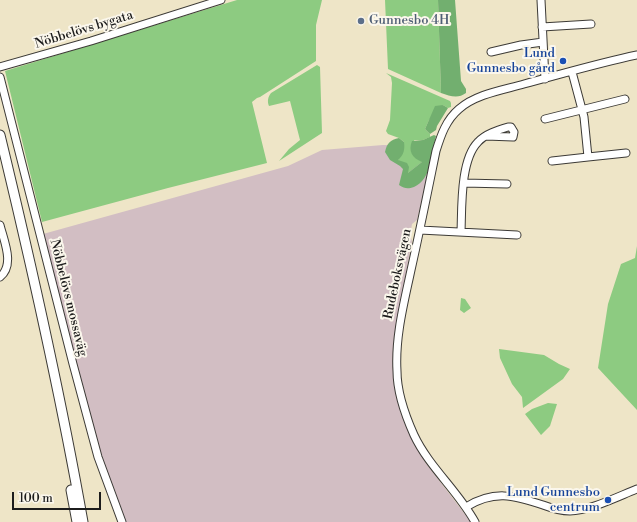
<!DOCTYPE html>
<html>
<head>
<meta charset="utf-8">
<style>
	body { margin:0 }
	#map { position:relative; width:637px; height:522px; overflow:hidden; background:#eee5c7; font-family:"Libre Bodoni",serif }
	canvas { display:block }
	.scale { position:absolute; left:12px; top:492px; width:89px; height:18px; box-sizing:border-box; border:2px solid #1c1c1c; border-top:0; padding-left:5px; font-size:12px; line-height:14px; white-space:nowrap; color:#1c1c1c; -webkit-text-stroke:3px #fbf7ec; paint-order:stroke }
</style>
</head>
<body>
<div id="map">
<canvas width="637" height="522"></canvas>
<div class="scale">100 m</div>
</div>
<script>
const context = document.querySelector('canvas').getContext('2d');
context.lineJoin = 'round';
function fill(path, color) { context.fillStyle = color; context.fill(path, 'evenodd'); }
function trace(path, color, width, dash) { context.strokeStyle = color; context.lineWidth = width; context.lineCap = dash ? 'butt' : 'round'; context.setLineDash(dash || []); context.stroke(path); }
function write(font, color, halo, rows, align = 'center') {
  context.font = font + ' "Libre Bodoni",serif'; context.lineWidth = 4; context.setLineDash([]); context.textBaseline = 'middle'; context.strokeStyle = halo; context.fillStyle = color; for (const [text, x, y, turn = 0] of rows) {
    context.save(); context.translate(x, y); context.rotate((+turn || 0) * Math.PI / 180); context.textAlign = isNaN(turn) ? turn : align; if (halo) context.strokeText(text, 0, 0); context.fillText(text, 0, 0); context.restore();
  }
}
fill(new Path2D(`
	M383,145L435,146L417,220L412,224L410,235L412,241L398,315L393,349L394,380L401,414L411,436L425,462L471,522H124L96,438L43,234L288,166L322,150Z`), '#d2bec3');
fill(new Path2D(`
	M237,0H322L316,25V61L260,97L257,98L252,102L267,163L168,188L42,222L5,71Z
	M385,0H438L441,93L388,69Z
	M317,65L320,67L322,133L279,161L289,149L300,140L290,101L269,106C267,101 268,97 271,93Z
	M386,73L450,101L451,103V107L448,108L443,105L429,120L425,129L430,134V137L423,140H414L422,162L408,173L398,160L404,142L399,138L388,134L386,131L390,120L392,83L391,77Z
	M637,246V410L598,368L608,304L621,264L635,258Z
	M461,298L465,299L471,308L464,313L460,310Z
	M499,349L544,355L559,364L570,369L563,379L523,408L522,397L512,384L500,358Z
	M548,403L557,404L550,426L541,435L525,414L532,409Z`), '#8dcb81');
fill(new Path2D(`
	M438,0H455L461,81L466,89V93C458,99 450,96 441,93Z
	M443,105L448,108L437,126L436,130L430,134L425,129L435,106Z
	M434,135L436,136C432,152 432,179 414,187C408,189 405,189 399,185L403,169L400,166L390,160L385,152C387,143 390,140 399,138L404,142C405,149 404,155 398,160L407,163L409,167L408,173L422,162C412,158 408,151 412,141L423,140Z`), '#72af6f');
const minor = new Path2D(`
	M541,0L545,79
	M542,27L591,24
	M491,52L521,45L543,42
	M0,67L91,41L221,0
	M0,77L73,364L98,457L122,522
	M545,119L625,99
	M588,157L626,153
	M552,161L588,157L584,117L572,72
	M464,183L507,184
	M0,225C4,241 15,265 0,277
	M420,230L517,235
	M461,232C462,208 460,160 478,142C485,134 498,130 508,127H511L514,132L513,137L486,136
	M466,507C494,490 513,495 543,505C551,508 560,511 570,511C589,511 619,496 637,489
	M475,522C458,491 429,467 414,435C405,415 397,393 397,371C395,337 404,303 411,270C420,230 428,190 436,151C441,135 446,120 459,109C476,94 503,90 524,84C562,74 599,63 637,55`);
const major = new Path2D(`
	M0,135C31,263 60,392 83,522
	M71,490L77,522`);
trace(minor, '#3c3a36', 9);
trace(major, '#3c3a36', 11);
trace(minor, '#fff', 7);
trace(major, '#fff', 9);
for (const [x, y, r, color] of [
	[361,21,4,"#5c6f8a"],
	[563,61,4,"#1a4fb4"],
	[608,500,4,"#1a4fb4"]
]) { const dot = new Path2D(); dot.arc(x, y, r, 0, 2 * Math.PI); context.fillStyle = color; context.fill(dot); trace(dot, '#fbf7ec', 1.5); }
write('13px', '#4e5e75', '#fbf7ec', [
	["Gunnesbo 4H",369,21]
], 'left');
write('13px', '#1c1c1c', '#fbf7ec', [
	["Nöbbelövs bygata",84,30,-17],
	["Rudeboksvägen",398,274,-78],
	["Nöbbelövs mossaväg",68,298,76]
]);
write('13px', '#164399', '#fbf7ec', [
	["Lund",555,54],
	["Gunnesbo gård",555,69],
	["Lund Gunnesbo",600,493],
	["centrum",600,508]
], 'right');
</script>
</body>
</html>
